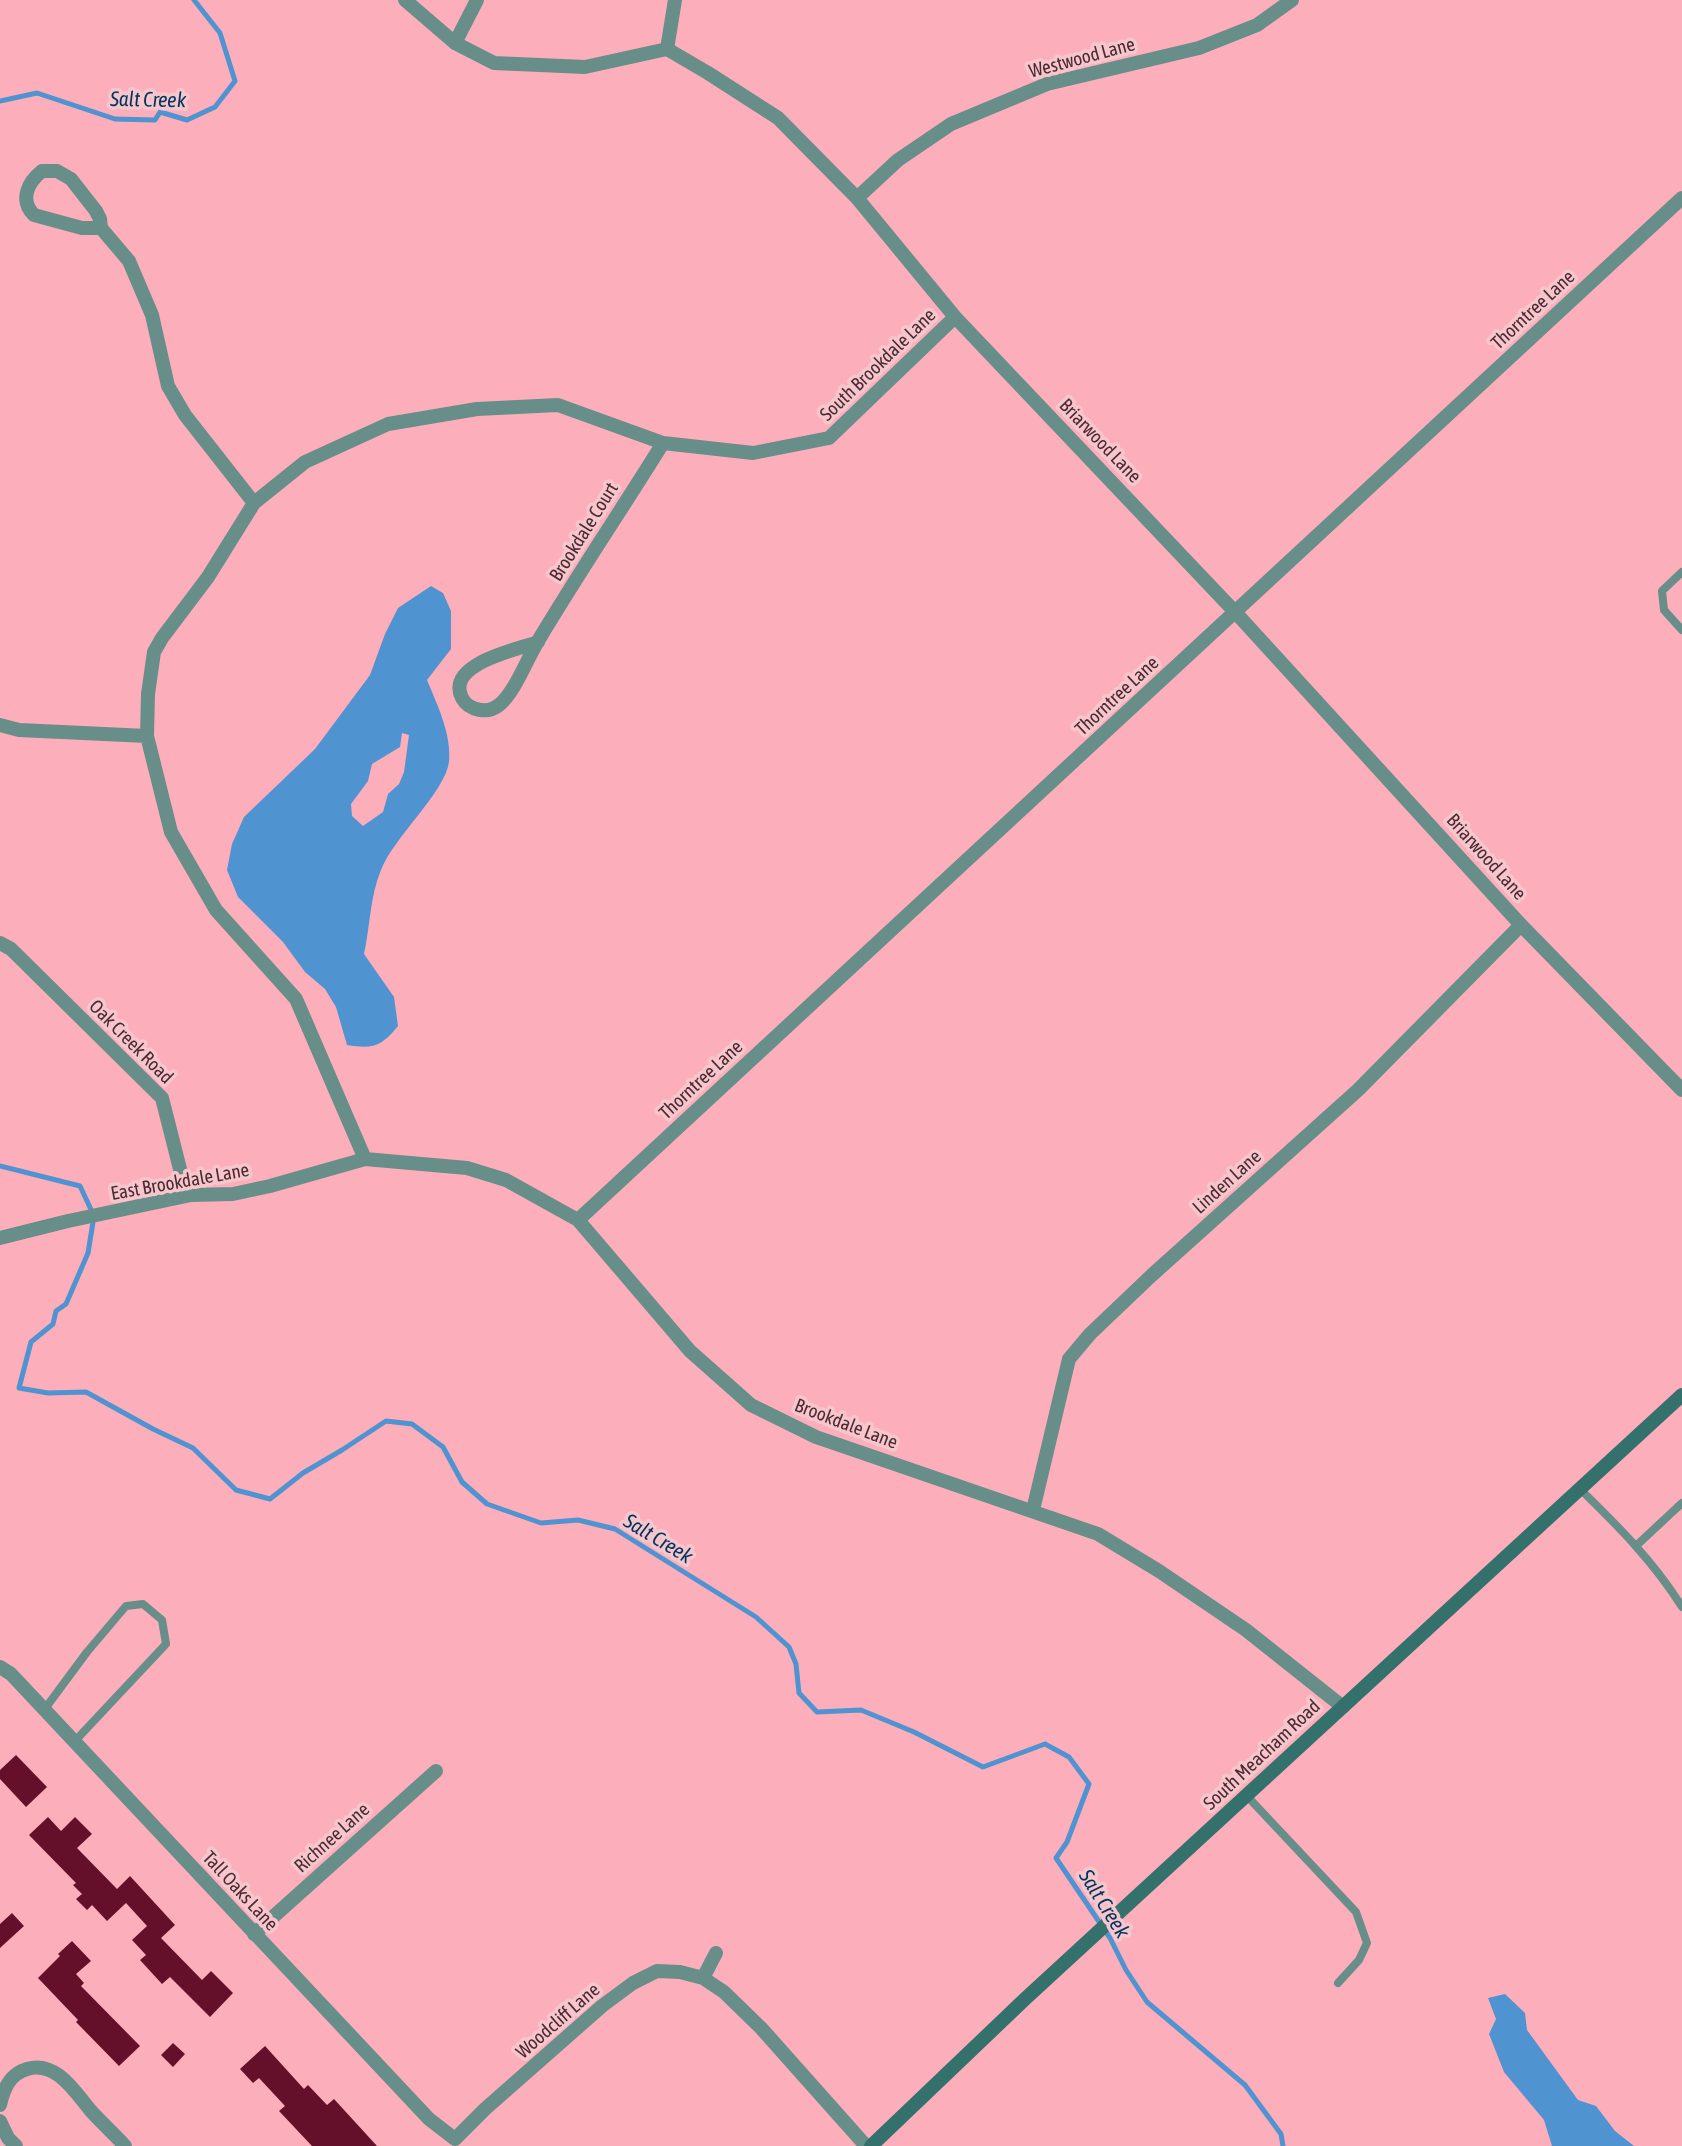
<!DOCTYPE html>
<html>
<head>
<meta charset="utf-8">
<style>
	body { margin:0 }
	canvas { display:block; background:#fcaebb }
</style>
</head>
<body>
<canvas width="1682" height="2146"></canvas>
<script>
const context = document.querySelector('canvas').getContext('2d');
context.lineJoin = 'round';
function fill(path, color) { context.fillStyle = color; context.fill(path, 'evenodd'); }
function trace(path, color, width, dash) { context.strokeStyle = color; context.lineWidth = width; context.lineCap = dash ? 'butt' : 'round'; context.setLineDash(dash || []); context.stroke(path); }
function write(font, color, halo, rows, align = 'center') {
  context.font = font + ' "Asap Condensed",sans-serif'; context.lineWidth = 7; context.setLineDash([]); context.textBaseline = 'middle'; context.strokeStyle = halo; context.fillStyle = color; for (const [text, x, y, turn = 0] of rows) {
    context.save(); context.translate(x, y); context.rotate((+turn || 0) * Math.PI / 180); context.textAlign = isNaN(turn) ? turn : align; if (halo) context.strokeText(text, 0, 0); context.fillText(text, 0, 0); context.restore();
  }
}
fill(new Path2D(`
	M431,586L443,593L451,611V649L427,680C437,704 452,735 449,762C445,792 394,837 381,870C370,896 370,927 364,954L394,997L398,1026C381,1047 373,1049 347,1045L336,1007L325,989L305,972L283,942L238,897L227,870L232,844L244,817L315,749L370,675L385,634L398,608ZM402,733L409,735L404,772L399,784L388,794L383,812L363,826L352,816L351,804L368,781L372,764L400,747Z
	M1505,1994L1525,2013L1527,2030L1578,2100L1596,2106L1615,2131L1634,2146H1552L1544,2120L1504,2072L1489,2034L1496,2019L1488,1998Z`), '#5093d1');
trace(new Path2D(`
	M0,101L37,93L115,119L155,120L160,112L187,120L215,107L235,81L220,33L194,0
	M0,1166L80,1186L94,1216L88,1253L66,1304L56,1311L53,1324L31,1342L19,1388L48,1393L86,1392L153,1429L193,1448L236,1490L270,1499L303,1473L342,1450L386,1421L412,1424L443,1447L462,1482L487,1504L541,1523L578,1520L615,1529L756,1617L789,1647L796,1664L799,1693L817,1712L861,1710L914,1732L983,1767L1045,1744L1069,1757L1089,1784L1067,1842L1056,1858L1110,1938L1126,1970L1147,2002L1245,2085L1281,2134L1283,2146`), '#5093d1', 5);
fill(new Path2D(`
	M16,1755L47,1787L26,1807L0,1779V1770Z
	M48,1817L61,1831L75,1817L92,1834L77,1848L117,1889L130,1876L175,1925L161,1938L202,1980L211,1971L233,1993L210,2017L170,1977L162,1984L140,1960L146,1955L132,1940L147,1926L126,1903L107,1921L92,1905L87,1910L76,1899L82,1894L73,1885L76,1883L29,1835Z
	M12,1913L24,1926L0,1948V1924Z
	M72,1941L91,1961L76,1974L84,1983L81,1986L140,2046L119,2066L76,2022L78,2020L38,1978L60,1956L58,1954Z
	M173,2043L185,2054L173,2067L161,2055Z
	M265,2046L304,2089L308,2085L327,2105L334,2099L377,2146H312L279,2111L285,2106L259,2078L253,2083L240,2069Z`), '#64102a');
trace(new Path2D(`
	M1682,572L1662,591L1664,610L1682,630
	M1580,1489C1618,1526 1654,1562 1682,1607
	M1637,1545L1682,1503
	M44,1710L87,1652L126,1606L143,1604L162,1620L166,1644L74,1742
	M1246,1795L1356,1912L1367,1943L1359,1960L1338,1983`), '#688e8a', 8);
trace(new Path2D(`
	M405,0L455,43L494,63L585,67L667,49L708,73L778,118L857,198L955,317L1236,613L1521,925L1682,1090
	M455,43L477,0
	M667,49L675,0
	M857,198L898,160L951,124L1047,84L1199,48L1257,25L1292,0
	M101,228H82L34,215C19,200 28,182 42,171H57L71,179L96,211L100,219L101,228L129,261L152,315L168,386L185,415L254,503L305,462L388,424L477,409L558,405L663,443L753,453L829,438L955,317
	M254,503L208,577L162,638L154,652L148,694L147,736L171,832L216,910L296,999L365,1159
	M538,642C516,650 445,664 462,698C469,711 488,714 499,705C515,692 527,659 538,641C578,574 622,509 663,443
	M0,725L19,730L147,736
	M0,943L11,949L162,1098L181,1173L191,1195
	M578,1220L1682,198
	M0,1238L68,1221L191,1195L233,1194L270,1186L365,1159L467,1168L506,1180L578,1220L690,1351L751,1405L816,1437L1098,1534L1159,1571L1246,1630L1343,1707
	M1033,1510L1069,1359L1090,1334L1152,1275L1358,1090L1521,925
	M0,1667L11,1674L429,2119L455,2139L485,2109L602,2006L633,1983L657,1971L680,1972L703,1978L724,1992L761,2028L866,2146
	M254,1934L436,1771
	M703,1978L716,1953
	M0,2105C4,2088 10,2074 27,2069C56,2060 75,2092 91,2111C102,2123 114,2134 125,2146
	M0,2121L8,2138L16,2146`), '#688e8a', 14);
trace(new Path2D(`
	M871,2146L1025,1999L1682,1395`), '#35716c', 14);
write('19px', '#4a2b31', '#f6c6cc', [
	["Westwood Lane",1082,58,-15],
	["Thorntree Lane",1533,310,-43],
	["South Brookdale Lane",878,365,-44],
	["Briarwood Lane",1100,441,46],
	["Brookdale Court",584,532,-58],
	["Thorntree Lane",1117,696,-43],
	["Briarwood Lane",1486,857,48],
	["Oak Creek Road",131,1042,45],
	["Thorntree Lane",701,1080,-43],
	["East Brookdale Lane",180,1182,-10],
	["Linden Lane",1227,1182,-42],
	["Brookdale Lane",846,1424,21],
	["South Meacham Road",1262,1755,-43],
	["Richnee Lane",332,1838,-42],
	["Tall Oaks Lane",240,1891,47],
	["Woodcliff Lane",558,2021,-41]
]);
write('italic 21px', '#00345c', '#f6c6cc', [
	["Salt Creek",148,100,1],
	["Salt Creek",658,1539,31],
	["Salt Creek",1104,1904,58]
]);
</script>
</body>
</html>
